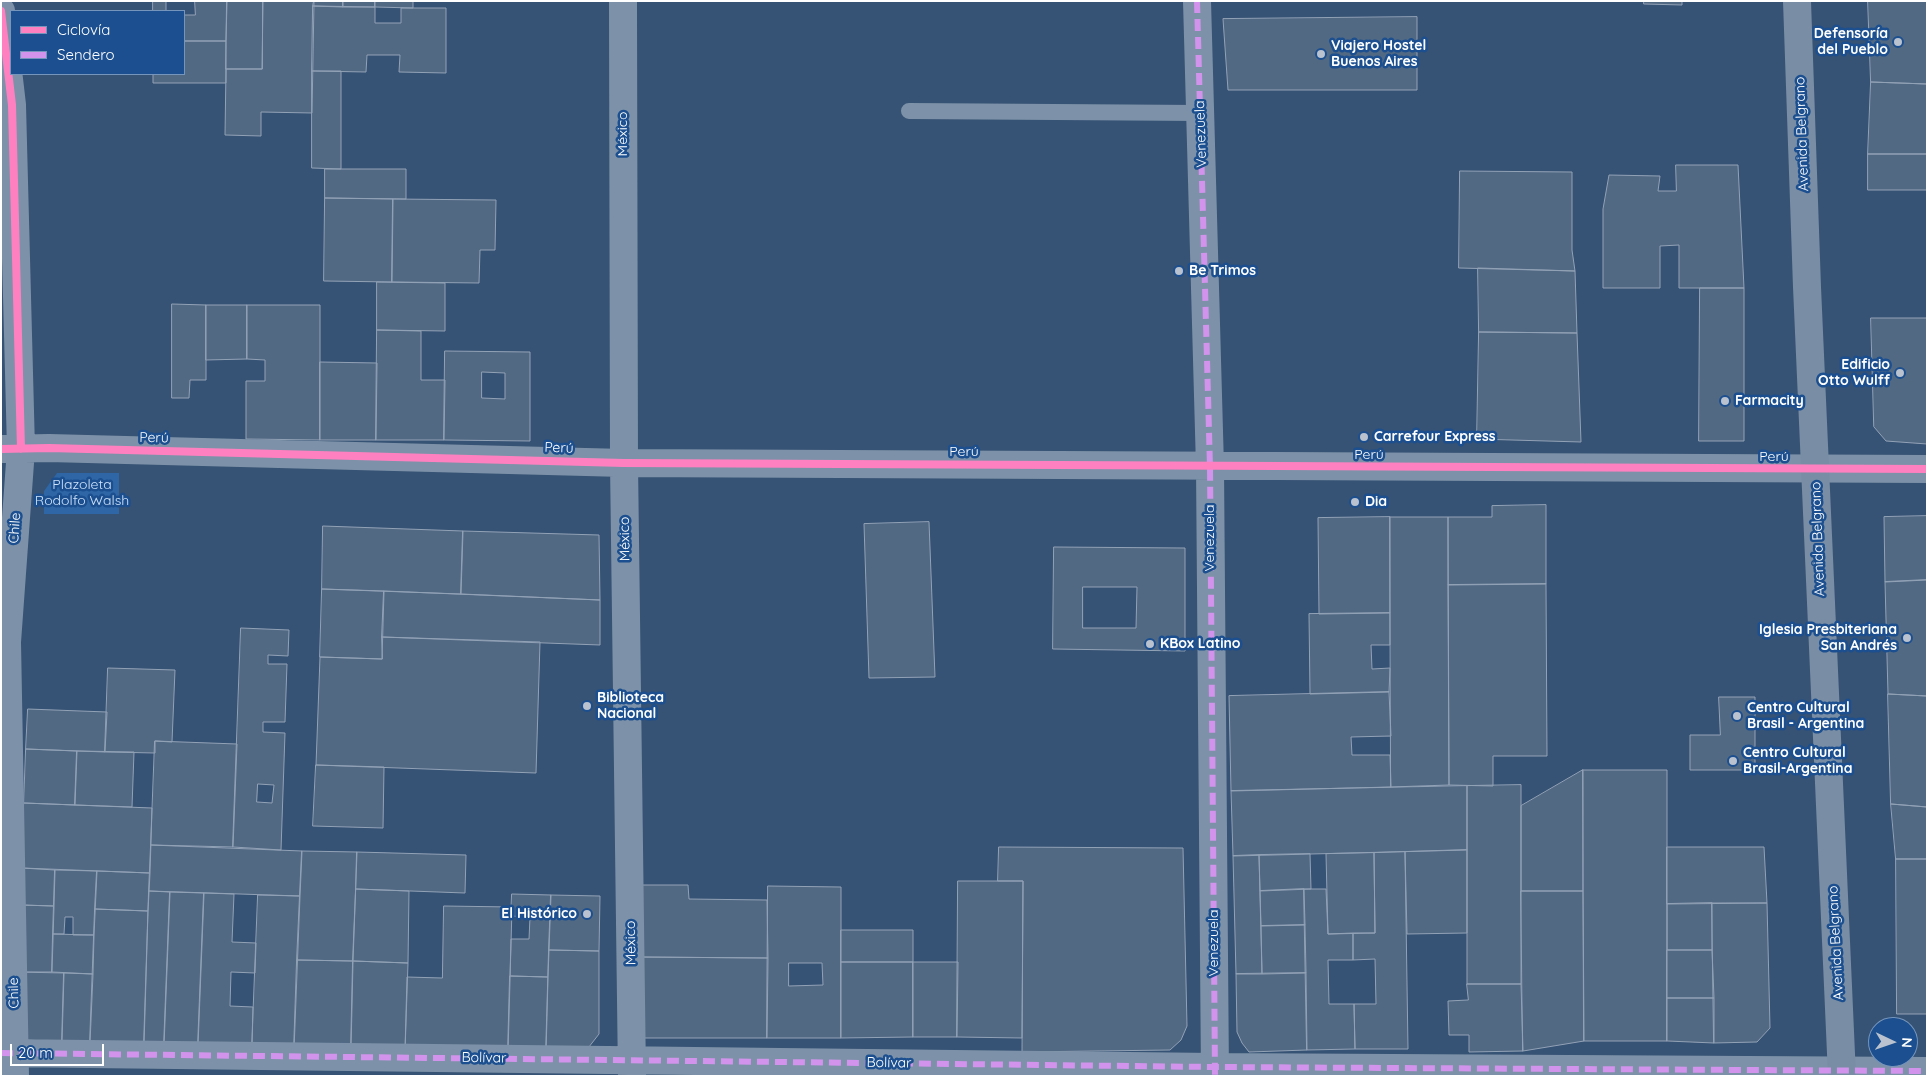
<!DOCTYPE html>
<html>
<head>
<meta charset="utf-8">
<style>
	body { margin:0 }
	#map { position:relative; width:1928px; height:1077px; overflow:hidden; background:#365274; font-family:Quicksand,sans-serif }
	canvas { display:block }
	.frame { position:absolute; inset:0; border:2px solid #fff; pointer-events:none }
	.legend { position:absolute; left:10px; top:10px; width:175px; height:65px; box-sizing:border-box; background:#1b4f8f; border:1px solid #7695bc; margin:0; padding:6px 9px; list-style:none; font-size:15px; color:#fff }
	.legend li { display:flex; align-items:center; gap:10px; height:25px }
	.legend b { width:25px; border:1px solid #7695bc }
	.north { position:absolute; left:1868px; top:1017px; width:50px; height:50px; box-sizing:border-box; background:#1b4f8f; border:1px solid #7695bc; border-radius:50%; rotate:93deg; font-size:14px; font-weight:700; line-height:20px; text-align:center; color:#fff }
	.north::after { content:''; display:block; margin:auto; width:18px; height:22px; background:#b9c2ce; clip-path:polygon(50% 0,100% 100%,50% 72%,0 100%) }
	.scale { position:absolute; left:10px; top:1044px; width:94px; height:22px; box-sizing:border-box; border:2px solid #fff; border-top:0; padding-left:6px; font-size:15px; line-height:18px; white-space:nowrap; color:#fff; -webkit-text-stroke:4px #1b4f8f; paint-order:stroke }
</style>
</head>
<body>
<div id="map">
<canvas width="1928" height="1077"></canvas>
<div class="frame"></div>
<ul class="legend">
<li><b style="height:6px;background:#ff80c0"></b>Ciclovía</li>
<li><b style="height:6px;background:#d193ec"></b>Sendero</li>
</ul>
<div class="north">N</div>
<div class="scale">20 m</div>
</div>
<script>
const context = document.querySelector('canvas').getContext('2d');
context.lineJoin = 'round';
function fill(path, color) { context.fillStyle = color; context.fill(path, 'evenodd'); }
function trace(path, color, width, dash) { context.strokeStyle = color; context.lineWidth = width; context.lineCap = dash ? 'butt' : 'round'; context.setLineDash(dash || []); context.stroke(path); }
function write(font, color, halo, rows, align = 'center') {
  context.font = font + ' Quicksand,sans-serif'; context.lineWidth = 5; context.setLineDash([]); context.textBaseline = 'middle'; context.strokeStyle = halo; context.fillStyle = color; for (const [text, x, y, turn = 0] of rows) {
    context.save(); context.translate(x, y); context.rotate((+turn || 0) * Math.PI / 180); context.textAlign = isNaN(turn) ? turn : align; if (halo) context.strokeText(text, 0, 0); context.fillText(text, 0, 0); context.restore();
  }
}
fill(new Path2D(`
	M57,473H119V514H44V491Z`), '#2f66a5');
const building = new Path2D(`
	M153,1H166V11H153Z
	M195,1H227L226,41H184V15H195Z
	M227,1H263L262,69H226Z
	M263,1H314L312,113L261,112V136L225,135L226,69H262Z
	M314,1H343V7L313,6Z
	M343,1H375V7H343Z
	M375,1H413V8L375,7Z
	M1644,1H1682V5L1644,4Z
	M1868,1H1927V84L1871,82Z
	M313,6L375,7V23H401V8H446V73L399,72L400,55H367L366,72L312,71Z
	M1417,17V90H1228L1223,19Z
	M184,41H226V83H153V74H184Z
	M312,71H341V169L312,168Z
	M1871,82L1927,84V154H1868Z
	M1868,154H1927V190H1868Z
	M1676,165H1738L1744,288H1679V245L1660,246V288H1603V209L1609,175L1660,176L1658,191H1676Z
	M325,169H406V199L325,198Z
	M1460,171L1572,172V250L1575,271L1459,268Z
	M325,198L393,199L392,282L324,281Z
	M393,199L496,200L495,250H480L479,283L392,282Z
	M1478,268L1575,271L1577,333L1479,332Z
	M377,282L445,283V331L377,330Z
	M1700,288H1744V441H1699Z
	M172,304L206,305V380H190L189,398H172Z
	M206,305H247V359L206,360Z
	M247,305H320V440L246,439V381H265V360L247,359Z
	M1871,318H1927V444L1886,441L1874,427Z
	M377,330L421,331V380H445L444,440H376Z
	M1479,332L1577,333L1581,442L1477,439Z
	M445,351L530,352V441L444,440ZM482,372L505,373V399L482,398Z
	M320,362L377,363L376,440H320Z
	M1546,505V584L1448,585V517H1492V506Z
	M1927,516V580L1885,582L1884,517Z
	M1390,517H1448L1449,785L1391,787Z
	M1390,517V613L1319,614L1318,518Z
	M929,522L935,677L869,678L864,524Z
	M323,526L463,531L461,594L322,589Z
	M463,531L599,535L600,600L461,594Z
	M1054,547L1185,548V651L1053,649ZM1083,587H1137L1136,628H1083Z
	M1927,580V696L1888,694L1885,582Z
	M1546,584L1547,756H1493V786L1449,785L1448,585Z
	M322,589L384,591L382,659L320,657Z
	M384,591L600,600V645L382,637Z
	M1390,613V645H1371L1372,669L1390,668L1389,692L1310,694L1309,614Z
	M241,628L289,630L288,656L268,655V664H287L285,722H263V732L285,733L281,850L233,847ZM258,784L274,785L272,803L257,802Z
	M382,637L540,642L536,773L316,765L320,657L382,659Z
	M108,668L175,670L172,742L155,741V753L105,752Z
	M1389,692L1391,736L1351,737L1352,755H1390L1391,787L1231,791L1229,696Z
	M1888,694L1927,696V807L1891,804Z
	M1719,697H1755V770H1690V735H1720Z
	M28,709L107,712L105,752L26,749Z
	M155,741L237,744L233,847L151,845Z
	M26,749L77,751L75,805L24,803Z
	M77,751L134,752L132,807L75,805Z
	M316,765L384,767L383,828L313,826Z
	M1583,770V891H1521V806Z
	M1583,770H1667V1041H1584Z
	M1521,785V984H1467V786Z
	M1467,786V850L1233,856L1231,791Z
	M24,803L152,808L150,873L22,868Z
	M1891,804L1927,807V859H1896Z
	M151,845L302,851L300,896L149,891Z
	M999,847L1183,848L1187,1026L1181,1040L1170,1050L1022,1052L1023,881H998Z
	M1667,847H1764L1767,903L1667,904Z
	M1467,850V933L1407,934L1405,852Z
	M302,851L357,852L353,961L297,960Z
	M357,852L466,855L465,893L356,889Z
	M1405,852L1408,1049H1355L1354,1004H1376L1375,959L1353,960V933H1375L1374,853Z
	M1374,853L1375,933L1328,934L1326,854Z
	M1310,854L1311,889L1260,891L1259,855Z
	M1259,855L1262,974H1236L1233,856Z
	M1896,859H1927V1014H1897Z
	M22,868L55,870L54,906L21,905Z
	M55,870L97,871L94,935H73V917H65L64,934H53Z
	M97,871L150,873L148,911L95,909Z
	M958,881H1023L1022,1038L957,1037Z
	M639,885H688L689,899L767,900L768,958L638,957Z
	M768,886L841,887V1038H767ZM789,963H822L823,985L789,986Z
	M356,889L409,891L408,963L353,961Z
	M1304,889L1305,925L1261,926L1260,891Z
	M1304,889H1326L1328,934L1353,933V960H1328L1329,1004H1354L1355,1049L1307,1050Z
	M149,891L170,892L164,1046L144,1045Z
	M1521,891H1583L1584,1041L1523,1051Z
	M170,892L204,893L198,1046H164Z
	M204,893L234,894L232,942L256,943L255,973L231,972L230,1006L253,1007L252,1048L198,1046Z
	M512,894L551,895L548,977L510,976L511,939H529L530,917L511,916Z
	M258,895L300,896L294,1050L252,1048Z
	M551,895L600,896L599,951L549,950Z
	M1712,903V950H1667V904Z
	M1712,903H1767L1770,1028L1757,1042L1714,1043Z
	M21,905L54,906L52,972H18Z
	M444,906L512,907L508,1053L405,1051L407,977L442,978Z
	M95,909L148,911L144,1045L90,1043Z
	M1305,925L1306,973L1262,974L1261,926Z
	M841,930H913V962H841Z
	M53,934L94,935L93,974L52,972Z
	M549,950L599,951V1034L585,1052L546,1054Z
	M1667,950H1712L1714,998H1667Z
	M638,957L768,958L767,1038H640Z
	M297,960L353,961L351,1049L294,1050Z
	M353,961L408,963L405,1051L351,1049Z
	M841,962H913V1037L841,1038Z
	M913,962H958L957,1037H913Z
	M18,972L64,973L62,1042L27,1040Z
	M64,973L93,974L90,1043L62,1042Z
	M1306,973L1307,1050L1249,1052L1242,1043L1237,1032L1236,974Z
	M510,976L548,977L546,1054L508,1053Z
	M1467,984H1521L1523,1051L1469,1052V1035H1449L1448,1001L1468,1000Z
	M1667,998H1714V1043L1667,1041Z`);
fill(building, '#526984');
trace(building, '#92a2b6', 1);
trace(new Path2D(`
	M909,111L1200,113`), '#7d92a8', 16);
trace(new Path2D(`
	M623,1L624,463L632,1076
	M1197,1L1210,467L1215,1076
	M1,11L12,105L21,449L7,642L15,1076
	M1,449L49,448L624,463L1927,469
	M1,1053L1215,1067L1927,1071`), '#7d92a8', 28);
trace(new Path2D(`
	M1797,1L1807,287L1842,1076`), '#798da4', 28);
trace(new Path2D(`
	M1197,1L1210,467L1215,1076
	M1,1053L1215,1067L1927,1071`), '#d193ec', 6, [12, 6]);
trace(new Path2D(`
	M1,11L12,105L21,449
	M1,449L49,448L624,463L1927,469`), '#ff80c0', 8);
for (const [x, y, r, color] of [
	[1898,42,5,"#b9c2ce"],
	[1321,54,5,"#b9c2ce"],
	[1179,271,5,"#b9c2ce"],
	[1900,373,5,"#b9c2ce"],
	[1725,401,5,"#b9c2ce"],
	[1364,437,5,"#b9c2ce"],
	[1355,502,5,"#b9c2ce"],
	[1907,638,5,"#b9c2ce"],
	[1150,644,5,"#b9c2ce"],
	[587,706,5,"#b9c2ce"],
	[1737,716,5,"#b9c2ce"],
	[1733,761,5,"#b9c2ce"],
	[587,914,5,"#b9c2ce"]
]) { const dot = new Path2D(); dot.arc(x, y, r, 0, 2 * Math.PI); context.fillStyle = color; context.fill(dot); trace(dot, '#1b4f8f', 2); }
write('bold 14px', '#fff', '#1b4f8f', [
	["Defensoría",1888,34,"right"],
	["del Pueblo",1888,50,"right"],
	["Viajero Hostel",1331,46],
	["Buenos Aires",1331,62],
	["Be Trimos",1189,271],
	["Edificio",1890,365,"right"],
	["Otto Wulff",1890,381,"right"],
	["Farmacity",1735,401],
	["Carrefour Express",1374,437],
	["Dia",1365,502],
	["Iglesia Presbiteriana",1897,630,"right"],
	["San Andrés",1897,646,"right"],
	["KBox Latino",1160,644],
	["Biblioteca",597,698],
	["Nacional",597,714],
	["Centro Cultural",1747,708],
	["Brasil - Argentina",1747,724],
	["Centro Cultural",1743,753],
	["Brasil-Argentina",1743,769],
	["El Histórico",577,914,"right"]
], 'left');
write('14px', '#fff', '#1b4f8f', [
	["México",623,134,-90],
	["Venezuela",1201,134,-92],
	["Avenida Belgrano",1802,134,-92],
	["Perú",154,438,1],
	["Perú",559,448,2],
	["Perú",964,452],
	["Perú",1369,455],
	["Perú",1774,457],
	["Chile",15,528,-86],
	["Venezuela",1210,538,-90],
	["México",625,539,-91],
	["Avenida Belgrano",1818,539,-92],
	["México",631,943,-91],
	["Venezuela",1214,943,-90],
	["Avenida Belgrano",1836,943,-93],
	["Chile",14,993,-91],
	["Bolívar",484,1058,1],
	["Bolívar",889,1063,1]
]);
write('14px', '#cfe3fa', '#1b4f8f', [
	["Plazoleta",82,485],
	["Rodolfo Walsh",82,501]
]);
</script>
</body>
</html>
